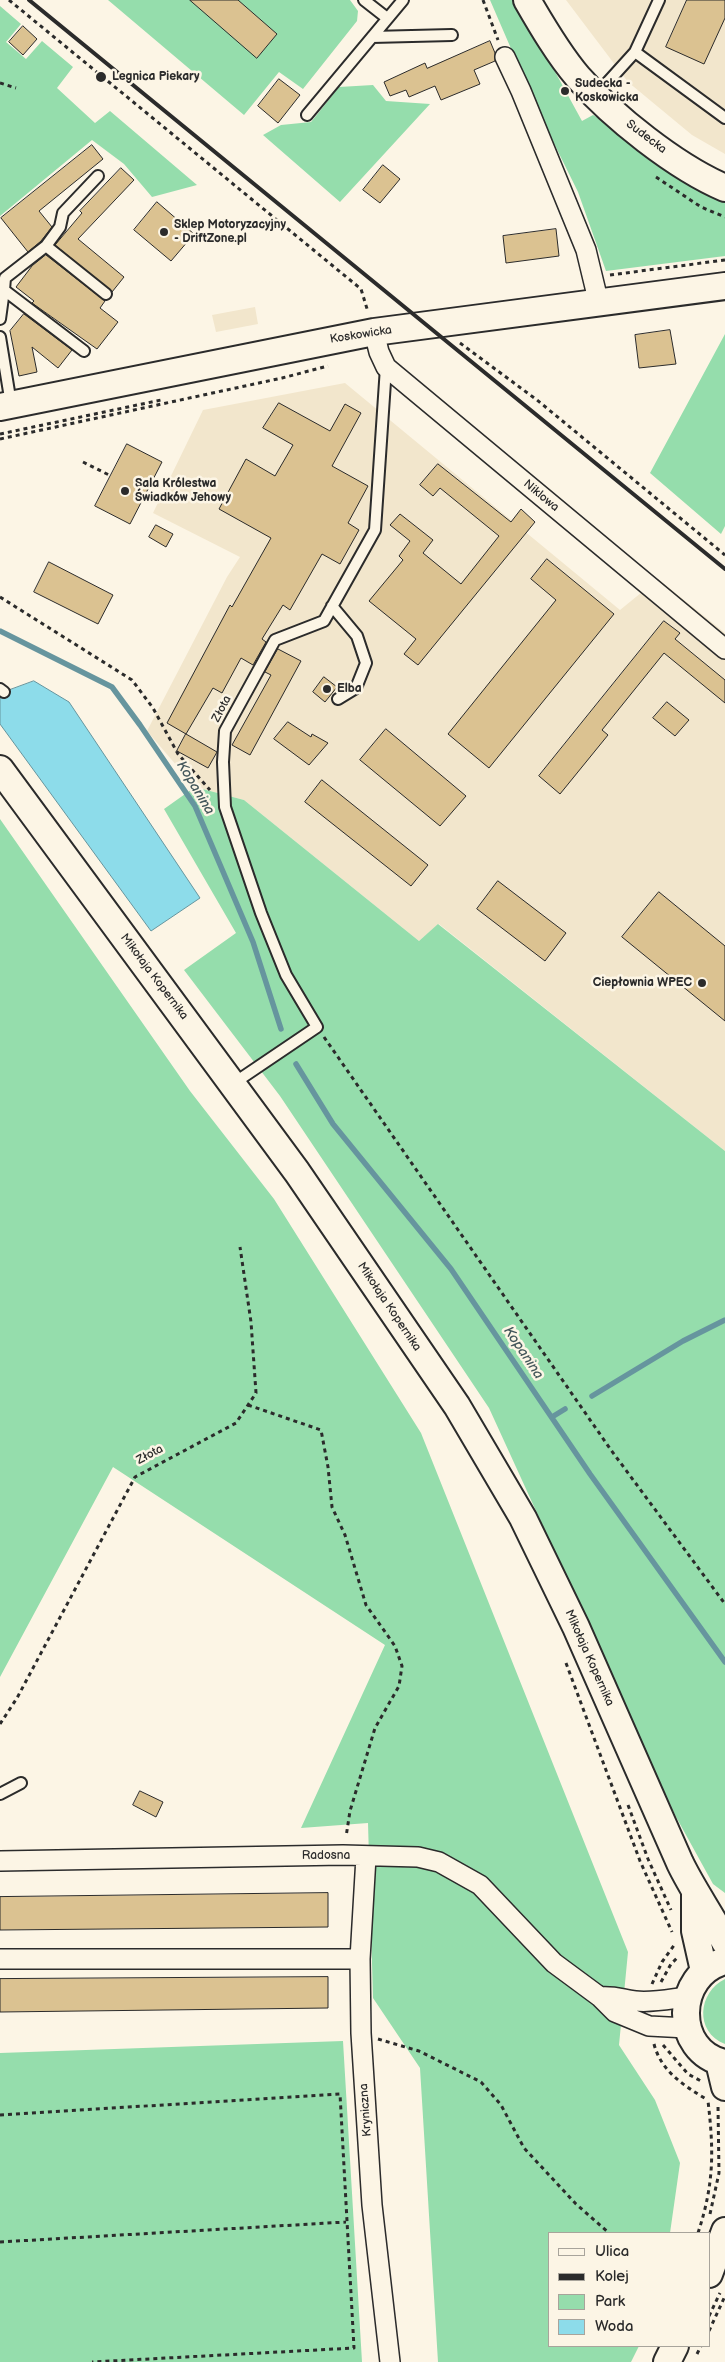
<!DOCTYPE html>
<html>
<head>
<meta charset="utf-8">
<style>
	body { margin:0 }
	#map { position:relative; width:725px; height:2362px; overflow:hidden; background:#fcf5e5; font-family:"Balsamiq Sans",sans-serif }
	canvas { display:block }
	.legend { position:absolute; left:548px; top:2232px; width:162px; height:115px; box-sizing:border-box; background:#fcf5e5; border:1px solid #a8a49b; margin:0; padding:6px 9px; list-style:none; font-size:15px; color:#2b2b2b }
	.legend li { display:flex; align-items:center; gap:10px; height:25px }
	.legend b { width:25px; border:1px solid #a8a49b }
</style>
</head>
<body>
<div id="map">
<canvas width="725" height="2362"></canvas>
<ul class="legend">
<li><b style="height:6px;background:#fcf5e5"></b>Ulica</li>
<li><b style="height:6px;background:#2b2b2b"></b>Kolej</li>
<li><b style="height:14px;background:#95ddac"></b>Park</li>
<li><b style="height:14px;background:#8ddcea"></b>Woda</li>
</ul>
</div>
<script>
const context = document.querySelector('canvas').getContext('2d');
context.lineJoin = 'round';
function fill(path, color) { context.fillStyle = color; context.fill(path, 'evenodd'); }
function trace(path, color, width, dash) { context.strokeStyle = color; context.lineWidth = width; context.lineCap = dash ? 'butt' : 'round'; context.setLineDash(dash || []); context.stroke(path); }
function write(font, color, halo, rows, align = 'center') {
  context.font = font + ' "Balsamiq Sans",sans-serif'; context.lineWidth = 5; context.setLineDash([]); context.textBaseline = 'middle'; context.strokeStyle = halo; context.fillStyle = color; for (const [text, x, y, turn = 0] of rows) {
    context.save(); context.translate(x, y); context.rotate((+turn || 0) * Math.PI / 180); context.textAlign = isNaN(turn) ? turn : align; if (halo) context.strokeText(text, 0, 0); context.fillText(text, 0, 0); context.restore();
  }
}
fill(new Path2D(`
	M566,0H725V154L692,135L628,82Z
	M255,307L258,324L216,332L212,315Z
	M345,383L620,610L658,579L725,633V1151L439,924L419,941L244,800L195,787L147,731L227,577L240,557L153,513L203,410Z`), '#f2e6cc');
fill(new Path2D(`
	M108,0H350L358,11L357,21L303,89L279,72L244,115Z
	M490,0H517L530,18L553,68L582,121L593,115L622,131L725,199V256L606,271L578,192L538,111Z
	M0,6L21,24L6,42L26,59L42,41L73,67L57,88L95,123L110,111L197,185L152,197L124,164L92,140L0,216Z
	M373,85L386,101L430,104L340,202L263,135L281,125L311,122L339,87Z
	M725,334V526L721,534L650,473Z
	M195,787L244,800L419,941L438,924L725,1151V1893L713,1884L675,1815L489,1408L280,1096L184,970L236,933L164,809Z
	M0,819L190,1091L274,1199L421,1433L628,1952L619,2045L655,2100L680,2163L670,2233H549V2346H639L631,2362H438L420,2068L373,1998L368,1823L301,1828L385,1645L113,1467L0,1677Z
	M725,1979V2044C694,2032 698,1992 725,1979Z
	M343,2041L362,2362H0V2053Z`), '#95ddac');
const water = new Path2D(`
	M34,681L69,702L200,898L151,931L0,724V699L4,692Z`);
fill(water, '#8ddcea');
trace(water, '#66959e', 1);
trace(new Path2D(`
	M0,631L112,687L140,725L195,806L253,942L281,1029
	M296,1064L333,1124L451,1269L590,1474L725,1662
	M592,1396L683,1341L725,1320
	M552,1417L565,1409`), '#66959e', 5.5);
const building = new Path2D(`
	M190,0H238L277,34L257,58Z
	M687,0H725V18L704,64L666,47Z
	M23,26L37,39L23,55L9,42Z
	M490,41L495,53V61L474,70L480,84L441,100L435,86L409,97L406,90L390,96L384,82L425,63L427,68Z
	M279,79L300,95L278,123L258,106Z
	M92,145L103,159L39,211L52,227L41,241L28,252L1,218Z
	M383,165L400,179L380,203L363,190Z
	M121,168L134,180L78,239L124,277L112,292L55,245L82,213L80,211Z
	M157,202L194,234L171,261L134,230Z
	M556,229L559,256L506,263L503,236Z
	M46,255L105,301L100,308L118,322L97,349L32,303L34,301L16,287L32,266Z
	M24,314L72,350L58,368L32,347L37,372L19,376L10,331Z
	M670,330L676,364L639,368L635,335Z
	M279,403L330,431L345,404L361,413L332,466L368,486L348,523L359,530L340,564L322,554L290,610L283,605L262,639L266,642L253,665L241,658L222,693L213,688L186,734L167,723L230,605L232,607L271,538L219,509L246,459L275,476L293,445L263,428Z
	M127,444L162,462L130,524L95,506Z
	M438,464L511,522L521,509L535,522L418,665L404,654L416,639L369,601L403,560L399,556L410,541L390,525L400,514L433,540L423,553L461,584L499,536L440,488L433,496L420,485Z
	M156,525L173,534L166,547L149,537Z
	M547,559L614,614L489,768L448,734L556,600L531,579Z
	M49,562L113,595L98,624L34,592Z
	M664,621L680,633L675,639L725,680V703L664,653L602,730L608,735L560,794L539,776Z
	M278,649L301,661L250,755L232,745L271,675L265,672Z
	M324,677L337,687L325,702L313,692Z
	M667,702L689,720L675,736L653,718Z
	M288,722L311,737L312,734L328,743L309,765L274,739Z
	M386,729L466,796L440,826L360,760Z
	M186,734L217,752L208,768L177,751Z
	M322,780L428,865L411,886L305,802Z
	M498,881L566,933L545,961L477,909Z
	M659,892L725,946V1021L622,937Z
	M140,1791L163,1802L156,1817L133,1805Z
	M328,1893V1927L0,1930V1897Z
	M328,1977V2008L0,2012V1979Z`);
fill(building, '#dbc291');
trace(building, '#2b2b2b', 1);
const lane = new Path2D(`
	M364,0L387,18
	M372,37L452,35
	M635,52L725,118
	M597,94L635,52L659,0
	M307,115L403,0
	M46,246L60,227L63,213L98,176
	M4,290L5,278L46,246L106,294
	M0,319L4,290L84,351
	M0,337L11,404
	M332,606L357,636L366,663L356,688L338,699
	M0,689L4,692
	M235,1087L243,1077L317,1027L286,975L261,913L225,807L223,762L225,731L275,640L324,621L375,530L386,367
	M0,1794L21,1783`);
const street = new Path2D(`
	M505,57L521,91L586,250L599,304
	M374,332L379,352L386,367L725,649
	M366,1857L360,1959L361,2033L372,2205L390,2362
	M0,1861L343,1855L418,1857L439,1862L480,1885L554,1963L600,1997L615,2012L649,2026L687,2028
	M0,1959H360
	M600,1997C617,1996 620,1999 635,2001C653,2003 670,1999 687,1997`);
const secondary = new Path2D(`
	M527,0C542,26 559,55 578,77C613,117 676,167 725,188
	M0,407L374,332L725,286
	M0,769L297,1172L457,1406L523,1518L576,1627L680,1863C693,1890 711,1915 725,1942
	M695,1894V1931L704,1971
	M725,1961C674,1974 672,2052 725,2063
	M719,2062L725,2087
	M709,2274L725,2231
	M667,2362L675,2346`);
trace(lane, '#2b2b2b', 14);
trace(street, '#2b2b2b', 22);
trace(secondary, '#2b2b2b', 30);
trace(new Path2D(`
	M9,0L361,289L368,312
	M483,0L498,40
	M0,83L16,88
	M656,177L701,207L725,217
	M610,275L725,260
	M460,343L537,400L725,555
	M0,434L161,400
	M0,439L282,378L328,366
	M83,462L111,476
	M0,597L132,680L153,708L178,754L210,790
	M324,1037L611,1450L725,1604
	M248,1405L321,1430L328,1467L332,1507L345,1535L366,1605L395,1646L402,1666L399,1686L375,1728L350,1811L346,1837
	M566,1663L640,1861L672,1932
	M0,1724L17,1698L135,1477L236,1423L256,1393L251,1322L240,1247
	M628,1805L648,1859L671,1910
	M661,1982L671,1964L679,1956
	M652,1984L662,1962L675,1944
	M378,2039L419,2051L481,2082L501,2105L524,2148L576,2204L609,2233
	M654,2044C661,2071 683,2085 706,2099
	M663,2045L688,2074L701,2081
	M0,2115L340,2094L354,2348L92,2362
	M710,2214L719,2173L718,2106
	M698,2233C714,2184 714,2152 708,2101
	M0,2242L346,2222
	M709,2316L720,2293
	M709,2331L725,2296
	M697,2354L701,2346`), '#2b2b2b', 3, [4, 4]);
trace(lane, '#fcf5e5', 10);
trace(street, '#fcf5e5', 19);
trace(secondary, '#fcf5e5', 26);
trace(new Path2D(`
	M29,0L725,569`), '#2b2b2b', 4);
for (const [x, y, r, color] of [
	[101,77,6,"#2b2b2b"],
	[565,91,5,"#2b2b2b"],
	[164,232,5,"#2b2b2b"],
	[125,491,5,"#2b2b2b"],
	[327,689,5,"#2b2b2b"],
	[702,983,5,"#2b2b2b"]
]) { const dot = new Path2D(); dot.arc(x, y, r, 0, 2 * Math.PI); context.fillStyle = color; context.fill(dot); trace(dot, '#fcf5e5', 2); }
write('bold 12px', '#2b2b2b', '#fcf5e5', [
	["Legnica Piekary",112,77],
	["Sudecka -",575,84],
	["Koskowicka",575,98],
	["Sklep Motoryzacyjny",174,225],
	["- DriftZone.pl",174,239],
	["Sala Królestwa",135,484],
	["Świadków Jehowy",135,498],
	["Elba",337,689],
	["Ciepłownia WPEC",692,983,"right"]
], 'left');
write('12px', '#2b2b2b', '#fcf5e5', [
	["Sudecka",646,137,37],
	["Koskowicka",361,335,-9],
	["Niklowa",541,496,40],
	["Złota",222,709,-63],
	["Mikołaja Kopernika",154,977,53],
	["Mikołaja Kopernika",389,1307,56],
	["Złota",150,1455,-28],
	["Mikołaja Kopernika",589,1658,66],
	["Radosna",326,1856],
	["Kryniczna",366,2110,-94]
]);
write('italic 14px', '#44575b', '#fcf5e5', [
	["Kopanina",195,788,59],
	["Kopanina",523,1353,56]
]);
</script>
</body>
</html>
